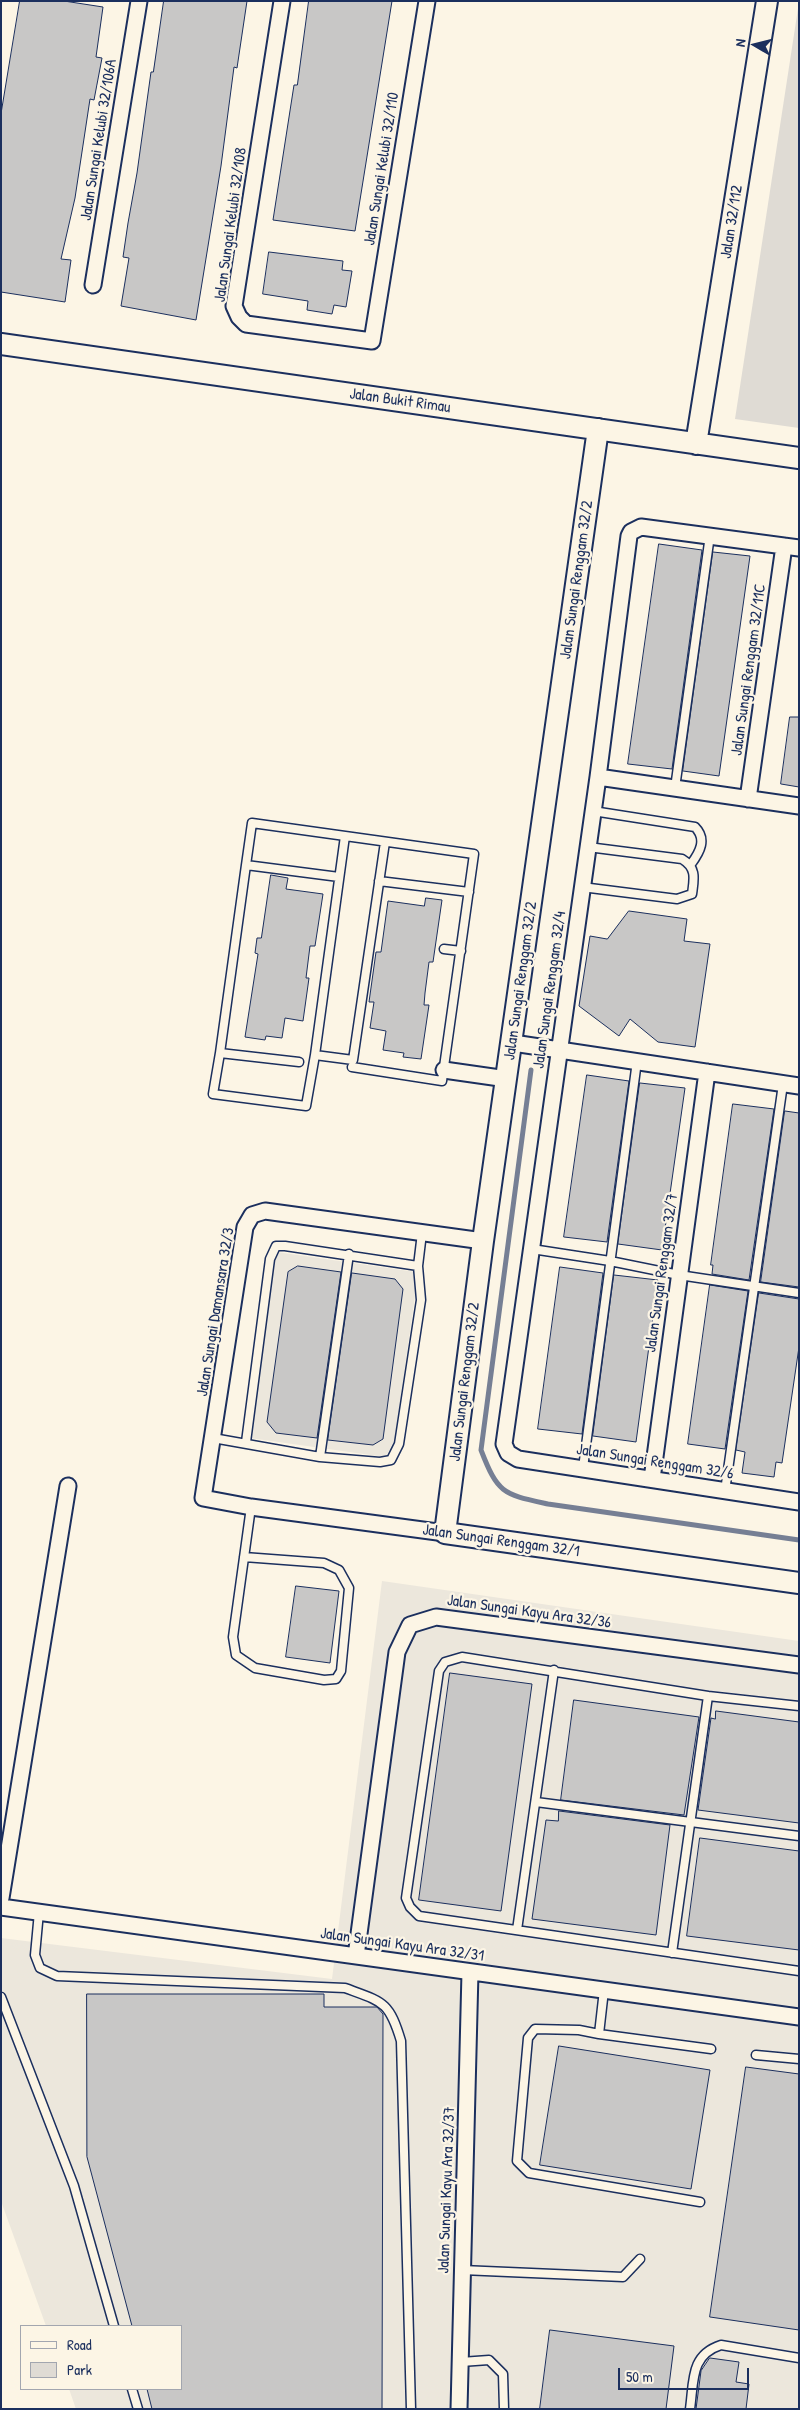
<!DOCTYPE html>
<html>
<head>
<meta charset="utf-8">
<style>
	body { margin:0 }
	#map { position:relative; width:800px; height:2410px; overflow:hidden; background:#fcf5e5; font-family:"Patrick Hand",sans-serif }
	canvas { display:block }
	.frame { position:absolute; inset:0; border:2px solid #1b2f5e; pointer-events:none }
	.legend { position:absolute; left:20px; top:2325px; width:162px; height:65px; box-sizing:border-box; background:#fcf5e5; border:1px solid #a2a6af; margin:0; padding:6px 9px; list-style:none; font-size:15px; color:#1b2f5e }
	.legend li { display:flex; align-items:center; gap:10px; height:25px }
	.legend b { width:25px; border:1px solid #a2a6af }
	.north { position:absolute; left:730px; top:20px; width:50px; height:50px; -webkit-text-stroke:4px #fcf5e5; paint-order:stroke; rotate:278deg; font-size:14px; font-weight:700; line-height:20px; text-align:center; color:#1b2f5e }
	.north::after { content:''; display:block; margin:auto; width:18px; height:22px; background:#1b2f5e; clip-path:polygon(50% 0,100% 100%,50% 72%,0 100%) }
	.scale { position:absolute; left:618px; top:2368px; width:131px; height:22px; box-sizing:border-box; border:2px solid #1b2f5e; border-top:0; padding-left:6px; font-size:15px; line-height:18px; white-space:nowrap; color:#1b2f5e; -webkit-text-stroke:4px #fcf5e5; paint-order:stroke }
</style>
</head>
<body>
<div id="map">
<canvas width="800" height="2410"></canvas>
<div class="frame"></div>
<ul class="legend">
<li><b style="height:6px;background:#fcf5e5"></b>Road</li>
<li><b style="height:14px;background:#dfdbd4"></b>Park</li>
</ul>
<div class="north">N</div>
<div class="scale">50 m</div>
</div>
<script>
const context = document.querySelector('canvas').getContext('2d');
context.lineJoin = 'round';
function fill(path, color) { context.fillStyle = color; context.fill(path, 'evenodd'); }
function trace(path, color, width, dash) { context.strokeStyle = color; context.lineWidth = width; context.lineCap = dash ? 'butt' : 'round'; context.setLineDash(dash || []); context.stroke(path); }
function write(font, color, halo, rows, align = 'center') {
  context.font = font + ' "Patrick Hand",sans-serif'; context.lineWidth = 4.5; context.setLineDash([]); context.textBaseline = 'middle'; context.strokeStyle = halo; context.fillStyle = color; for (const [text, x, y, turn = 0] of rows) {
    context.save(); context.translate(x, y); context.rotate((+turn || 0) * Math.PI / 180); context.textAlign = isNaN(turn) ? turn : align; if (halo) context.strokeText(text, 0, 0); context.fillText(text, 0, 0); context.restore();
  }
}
fill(new Path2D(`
	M277,1252L415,1272L417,1282L394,1444L385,1457L250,1438L275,1258Z
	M382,1581L799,1641V2409H76L69,2389H181V2326H46L1,2201V1938L332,1979Z`), '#ece7dc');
fill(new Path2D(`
	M799,2V428L735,419Z`), '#dfdbd4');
trace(new Path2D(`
	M531,1070L481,1450C498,1494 503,1494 548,1504L799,1540`), '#767f94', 5);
const building = new Path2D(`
	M20,1H64L103,7L96,57L102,58L94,100L90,99L75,198L61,259L71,260L65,302L1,292V114Z
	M164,1H247L237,68L234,67L221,166L196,320L121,306L129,258L123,257L128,223L137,173L151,72H153Z
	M309,1H392L355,231L273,220L294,85H297Z
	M269,252L343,261L342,270L352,271L346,307L334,305L332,314L307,310L308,301L263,294Z
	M659,544L702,550L672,769L628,764Z
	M713,552L750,556L719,776L683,771Z
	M790,717H799V787L781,784Z
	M271,875L288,878L286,889L323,894L315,946H310L306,978H309L303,1021L285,1018L282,1038L266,1036L265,1040L245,1037L258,954L255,953L257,938H261Z
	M426,898L442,900L433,962H429L425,993L424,1005H429L421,1059L403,1057L404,1053L383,1050L386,1031L370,1028L374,1002H369L376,952H381L388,901L424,906Z
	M629,911L687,919L684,941L710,944L695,1047L658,1042L630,1019L619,1036L579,1006L590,936L607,939Z
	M587,1075L629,1081L607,1242L564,1237Z
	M640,1083L685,1088L662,1250L618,1244Z
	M733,1104L774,1109L749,1280L712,1274L713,1265H711Z
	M785,1111L799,1113V1287L761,1282Z
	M298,1266L341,1272L317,1438L276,1433L267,1422L288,1272Z
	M560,1267L603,1273L582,1434L538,1429Z
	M352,1273L395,1279L403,1289L383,1439L373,1445L328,1440Z
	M614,1275L658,1280L636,1442L593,1436Z
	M710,1285L748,1291L725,1449L688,1444Z
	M759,1293L799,1299V1347L782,1463L776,1462L774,1477L742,1473L745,1452L736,1450Z
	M296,1586L339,1591L330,1663L286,1657Z
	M450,1673L532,1684L501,1911L419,1900Z
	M574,1700L699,1717L684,1815L561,1800Z
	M716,1711L799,1722V1823L698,1810L711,1718L715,1719Z
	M559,1811L670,1825L656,1935L532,1919L546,1820L558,1821Z
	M700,1838L799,1851V1950L687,1936Z
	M87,1994H324V2007H377L383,2014L382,2409H152L147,2389H181V2326H132L87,2157Z
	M559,2046L710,2070L691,2189L540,2165Z
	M746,2067L799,2074V2330L710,2317Z
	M550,2330L674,2346L666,2409H540Z
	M710,2358L739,2362L736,2382L749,2384L746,2409H696L701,2371Z`);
fill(building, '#c8c7c6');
trace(building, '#1b2f5e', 1);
const lane = new Path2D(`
	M675,788L710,535
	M593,811L695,827C707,839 700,852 691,864
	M345,836L315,1055L353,1060L385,842
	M339,877L246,865L252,823L474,854L442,1081L352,1067
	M379,881L469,892
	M582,887L677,899L692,894C694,879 697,868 682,859L588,847
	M444,949L461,951
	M220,1053L246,865
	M299,1062L220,1053L213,1094L306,1106L315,1055
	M532,1249L610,1261L679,1275L799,1293
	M213,1438L320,1457L380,1462L391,1460L399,1444L421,1300L418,1266L422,1233
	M246,1442L270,1259L276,1246H285L418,1266
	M320,1457L349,1254
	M583,1468L637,1061
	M725,1491L783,1084
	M244,1557L324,1563L339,1570L349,1588L341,1671L336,1679L324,1680L255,1668L236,1655L233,1637L251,1507
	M708,1696L462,1657L445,1662L439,1671L406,1898L410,1907L419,1916L799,1971
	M536,1802L799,1836
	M39,1912L35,1955L40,1968L57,1976L345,1988C383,2002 389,2001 401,2041L411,2409
	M517,1930L554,1670
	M672,1953L708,1696L799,1706
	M604,1990L599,2034L579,2030L535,2029L528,2038L517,2161L529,2173L700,2202
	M1,1997L74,2186L114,2326
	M599,2034L711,2049
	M756,2055L799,2059
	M462,2270L623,2277L640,2259
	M461,2362L489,2360L503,2374L504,2409
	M132,2389L138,2409
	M690,2409C694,2381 690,2355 721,2345L799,2358`);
const street = new Path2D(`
	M282,1L234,306L239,317L246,324L372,341L427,1
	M93,285L139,1
	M799,548L641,527L631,532L629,536L598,777L504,1444L508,1453L518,1459L799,1502
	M598,777L799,806
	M748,799L784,546
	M513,1043L799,1086
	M444,1070L507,1079
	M652,1479L707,1072
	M445,1533L251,1507L203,1498L245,1227L252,1215L265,1211L483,1241
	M1,1898L68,1486
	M1,1907L799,2017
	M356,1956L397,1652L410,1625L436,1617L799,1665
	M459,2409L470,1972`);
const secondary = new Path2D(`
	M1,344L799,458
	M598,429L483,1241L445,1533L799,1583
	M696,444L767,1`);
trace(lane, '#1b2f5e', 11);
trace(street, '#1b2f5e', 19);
trace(secondary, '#1b2f5e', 24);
trace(lane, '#fcf5e5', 8);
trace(street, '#fcf5e5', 15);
trace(secondary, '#fcf5e5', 20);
write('16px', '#1b2f5e', '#fcf5e5', [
	["Jalan Sungai Kelubi 32/106A",99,140,-81],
	["Jalan Sungai Kelubi 32/110",382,169,-81],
	["Jalan 32/112",732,222,-81],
	["Jalan Sungai Kelubi 32/108",231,225,-82],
	["Jalan Bukit Rimau",400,401,8],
	["Jalan Sungai Renggam 32/2",577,580,-82],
	["Jalan Sungai Renggam 32/11C",749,670,-82],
	["Jalan Sungai Renggam 32/2",521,981,-82],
	["Jalan Sungai Renggam 32/4",550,990,-82],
	["Jalan Sungai Renggam 32/7",662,1273,-82],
	["Jalan Sungai Damansara 32/3",216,1312,-81],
	["Jalan Sungai Renggam 32/2",465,1382,-83],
	["Jalan Sungai Renggam 32/6",655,1462,9],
	["Jalan Sungai Renggam 32/1",501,1541,8],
	["Jalan Sungai Kayu Ara 32/36",529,1612,8],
	["Jalan Sungai Kayu Ara 32/31",402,1945,8],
	["Jalan Sungai Kayu Ara 32/37",447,2190,-88]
]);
</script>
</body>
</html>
